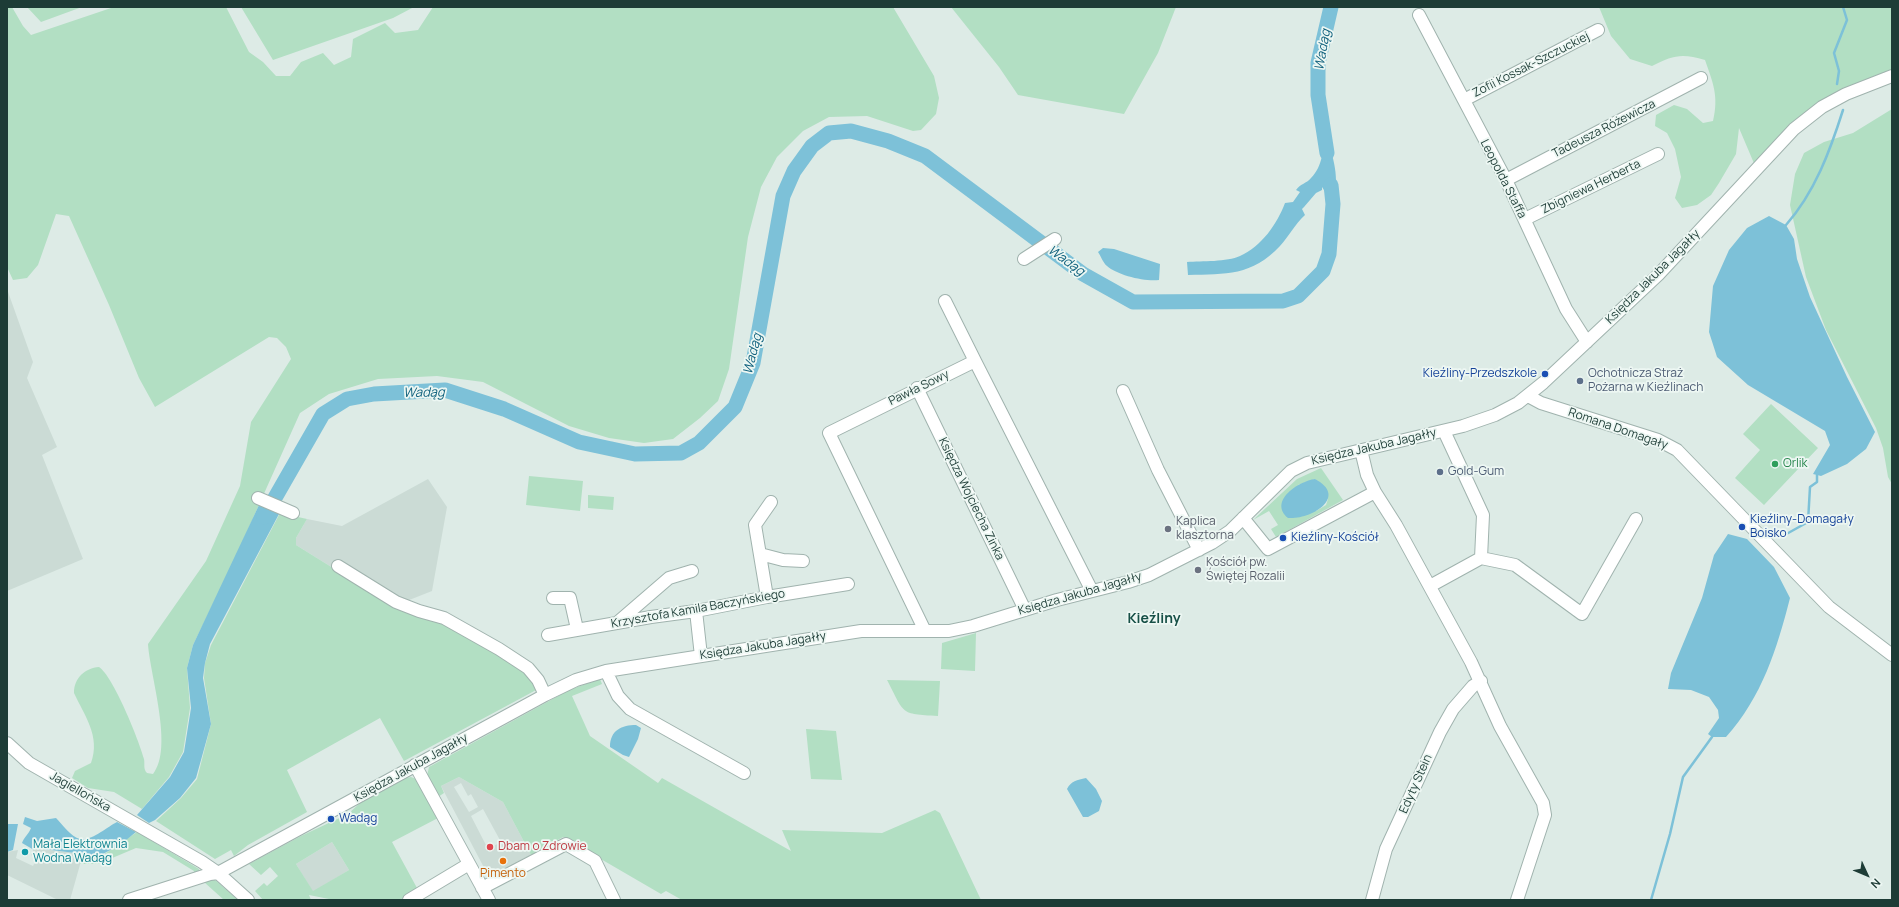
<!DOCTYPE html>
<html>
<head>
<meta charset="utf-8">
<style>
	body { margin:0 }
	#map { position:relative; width:1899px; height:907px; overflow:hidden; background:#ddebe6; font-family:Manrope,sans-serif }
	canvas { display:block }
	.frame { position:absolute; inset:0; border:8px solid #1d3c36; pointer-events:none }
	.north { position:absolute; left:1847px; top:855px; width:40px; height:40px; -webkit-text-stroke:3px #edf7f3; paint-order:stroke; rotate:134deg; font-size:11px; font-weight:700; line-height:16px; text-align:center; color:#1d3c36 }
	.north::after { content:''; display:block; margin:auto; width:14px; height:18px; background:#1d3c36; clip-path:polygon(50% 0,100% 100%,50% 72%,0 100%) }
</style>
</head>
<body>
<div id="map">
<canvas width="1899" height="907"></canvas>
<div class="frame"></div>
<div class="north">N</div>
</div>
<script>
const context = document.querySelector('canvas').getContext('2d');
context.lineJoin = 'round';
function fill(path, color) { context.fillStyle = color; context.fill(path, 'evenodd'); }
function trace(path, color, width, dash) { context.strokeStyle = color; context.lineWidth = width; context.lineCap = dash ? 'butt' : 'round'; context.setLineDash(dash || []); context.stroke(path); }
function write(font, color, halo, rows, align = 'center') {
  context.font = font + ' Manrope,sans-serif'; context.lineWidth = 3.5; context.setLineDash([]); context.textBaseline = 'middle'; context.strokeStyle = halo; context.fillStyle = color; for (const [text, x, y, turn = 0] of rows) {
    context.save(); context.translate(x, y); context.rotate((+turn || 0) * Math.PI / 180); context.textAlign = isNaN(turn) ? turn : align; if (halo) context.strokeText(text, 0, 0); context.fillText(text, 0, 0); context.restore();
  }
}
fill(new Path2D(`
	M7,289L33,362L27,378L57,447L42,455L83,559L7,591Z
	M428,479L447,507L432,591L394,606L296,545V538L307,519L342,526Z
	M459,777L503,802L531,855L489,877L441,786ZM461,783L468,796L471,794L478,807L469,812L454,787ZM483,809L501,842L488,849L471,816Z
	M332,842L349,870L313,892L296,864Z
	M34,848L83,854L70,900H58L7,875V852L18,850L16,858L33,866L37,858L31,855Z`), '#cbdbd5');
fill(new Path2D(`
	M7,7H12L23,26L31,35L114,7H226L249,52L263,62L276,76H290L301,62L323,53L334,65L351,57L353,39L385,23L395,33L418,30L433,7H893L934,76L939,98L936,114L921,130L913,131L867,116L829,117L803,131L777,157L761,187L748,237L729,369L718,401L700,418L673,439L644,443L609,438L569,426L483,382L437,376L378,379L329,394L300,413L233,563L193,645L187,668L190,708L183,752L169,777L142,809L114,792L88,788L72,778L75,771L91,763C101,736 84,715 74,693C74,678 85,668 99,667C113,676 139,740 144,759C145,764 143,769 147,773L153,774C174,748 150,676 148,644L206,561L240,486L251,422L291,359L286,347L277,338L269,337L155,407L139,378L109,305L69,216L56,214L38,265L27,278L13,280L7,267Z
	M27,7H82L41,22Z
	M241,7H414L393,18L273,60Z
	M951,7H1176L1158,53L1124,114L1018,95L999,67Z
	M1599,7H1892V71L1822,107L1756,168L1739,128L1736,154L1719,183L1711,195L1697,205L1682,208L1675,198L1681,177L1675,149L1667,133L1655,126L1656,115L1674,105L1687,109L1703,123L1713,121C1719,96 1713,83 1705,60C1682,53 1673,55 1652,66L1630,59L1611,36Z
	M1892,109V484L1888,477L1883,448L1876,428L1826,330L1806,277L1790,205L1795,174L1804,153L1824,142L1853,133Z
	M1771,404L1818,448L1764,505L1735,478L1760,450L1743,434Z
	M1321,468L1343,500L1276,537L1271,529L1278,525L1269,511L1253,520L1297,479ZM1315,479L1328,499L1326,505L1316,511L1298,485Z
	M529,476L583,481L580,511L526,505Z
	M588,495L614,497L613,510L588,508Z
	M280,513L307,519L296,538V545L394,606L443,622L525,671L538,689L404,761L380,718L287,770L307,812L248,845L234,856L231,850L215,859L156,821L181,798L197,779L211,724L204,678L205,663L211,645Z
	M976,633L975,671L941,669L942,643Z
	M600,679L602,684L572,696L590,736L658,783L662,778L791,851L782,830L882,833L935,810L940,813L981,900H682L666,891L661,894L563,837L531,855L503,802L459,777L441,786L444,793L438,797L427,776L429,767L569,690Z
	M887,680L940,681L938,716C899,714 905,714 887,680Z
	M806,729L836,731L842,780L811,779Z
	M411,777L416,779L438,818L392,842L417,888L400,900H334L309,895L311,900H263L255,891L264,883L267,886L278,876L270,867L261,875L249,864L301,836L348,814L360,803L405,778ZM332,842L349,870L313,891L296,864Z
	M137,832L199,869V871L194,874V871L163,852L136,848L98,864H80L83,854L103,855Z
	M214,879L238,900H224L204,882Z`), '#b2dfc3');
fill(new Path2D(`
	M1325,133C1334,159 1340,177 1333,204L1322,187V190L1316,193L1304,207L1302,209L1305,215C1295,224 1289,236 1280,246C1252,276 1226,274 1188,275L1187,262C1202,261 1227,262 1240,256C1262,246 1277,224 1285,203L1293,202L1300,192L1296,190C1301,183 1306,184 1311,178C1323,166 1323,149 1325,133Z
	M1769,216L1786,225L1794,239L1797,259L1810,297L1847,377L1875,432L1866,449L1847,464L1821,476L1813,474L1830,445L1825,431L1748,385L1717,357L1709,332L1713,286L1729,250L1747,228Z
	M1103,248L1114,249L1160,264L1159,280C1145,282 1117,275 1107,266C1103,263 1101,256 1098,252Z
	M1315,479C1349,497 1311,520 1288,518C1268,501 1299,481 1315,479Z
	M259,505L279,512V514L210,644L205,663L203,678L211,724L196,778L180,798L155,820L149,823L137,815L170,777L184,752L191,708L187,668L193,645Z
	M1728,534L1747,539L1774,567L1790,598C1777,649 1762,697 1726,737H1712L1708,734L1719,718L1718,710L1709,697L1691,690L1668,689L1671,673L1702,598L1714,555Z
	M636,725L641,728L638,739L629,757L623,755L610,747C610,730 622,725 636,725Z
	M1086,778L1096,789L1102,801L1099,811L1088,817H1083L1067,789C1071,781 1077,780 1086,778Z
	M25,817L37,821L56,818C62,824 71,837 80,839C92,841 107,827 117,822L136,832L120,845L99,856L35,848L34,850L22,843C24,837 29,834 31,828L23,824Z
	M7,824H18L13,850L7,852Z`), '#7dc1d8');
trace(new Path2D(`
	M1837,84L1839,71L1834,53L1847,20L1843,7
	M1786,225C1815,192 1830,151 1843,110
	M1781,537L1808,522L1810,487L1817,482V475
	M1651,900L1670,834L1683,777L1712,737`), '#7dc1d8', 2.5);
trace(new Path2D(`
	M1327,153L1318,95V63L1331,7
	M264,517L323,414L347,399L374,394L445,390L504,409L579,442L635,454L681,453L699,443L735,407L753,363L783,196L794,171L812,146L829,133L851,131L888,141L925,156L1083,274L1133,302L1283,301L1298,296L1323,271L1329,254L1333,204L1331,185`), '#7dc1d8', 15);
const minor = new Path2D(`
	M1419,15L1506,180L1566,309L1587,342
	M1464,100L1598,30
	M1506,180L1701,78
	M1525,219L1658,154
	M1024,259L1055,239
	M945,301L975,361
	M917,388L1025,610
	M1123,391L1158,470L1199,550
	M1528,396L1541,403L1658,440L1677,450L1829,607L1892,655
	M1444,431L1483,515L1481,558L1515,565L1582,614L1636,519
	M1361,450L1367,475L1375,492L1396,525L1471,662L1500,726L1543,803L1545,815L1517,900
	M258,498L293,513
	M1243,518L1268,549L1375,492
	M760,554L783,560L803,561
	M338,566L396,602L419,611L444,618L499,649L528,668L538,680L545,695
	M1430,586L1481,558
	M767,597L755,525L771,502
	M553,598H570L577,629
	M696,611L701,656
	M618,622L669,578L692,571
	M925,631L829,433L975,361L1092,591
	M548,635L651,617L696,611L767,597L848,584
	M606,671L618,696L630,709L744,773
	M7,743L29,763L202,862L218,873L248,900
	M415,765L489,900
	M482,888L566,844L595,861L614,900
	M129,900L210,874L218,873L545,695L576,680L606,671L861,631H949L973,626L1057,600L1128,582L1149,575L1212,543L1230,531L1291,471L1307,463L1463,426L1495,415L1518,403L1543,383L1658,275L1794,129L1822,107L1846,94L1892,76
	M409,900L469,864
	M1372,900L1386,849L1440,732L1453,709L1473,686L1481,681`);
trace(minor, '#a0b3ae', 14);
trace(minor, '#fff', 12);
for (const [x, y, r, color] of [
	[1545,374,4,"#1a4fb4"],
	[1580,381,4,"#5c6f8a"],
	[1775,464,4,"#2e9e5b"],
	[1440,472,4,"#5c6f8a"],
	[1742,527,4,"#1a4fb4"],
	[1168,529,4,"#6b7280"],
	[1283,538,4,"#1a4fb4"],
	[1198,570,4,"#6b7280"],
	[331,819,4,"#1a4fb4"],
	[490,847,4,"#e0444e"],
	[25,852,4,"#0f9aa8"],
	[503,861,4,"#e8710a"]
]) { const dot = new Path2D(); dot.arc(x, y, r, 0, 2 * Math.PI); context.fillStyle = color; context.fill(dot); trace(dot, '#edf7f3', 1.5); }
write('12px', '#1d3c36', '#edf7f3', [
	["Zofii Kossak-Szczuckiej",1531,65,-27],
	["Tadeusza Różewicza",1604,129,-27],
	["Leopolda Staffa",1503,179,63],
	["Zbigniewa Herberta",1591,187,-26],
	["Księdza Jakuba Jagałły",1653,277,-45],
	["Pawła Sowy",919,388,-26],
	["Romana Domagały",1618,429,19],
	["Księdza Jakuba Jagałły",1374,447,-13],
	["Księdza Wojciecha Zinka",971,499,64],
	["Księdza Jakuba Jagałły",1080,594,-16],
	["Krzysztofa Kamila Baczyńskiego",698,609,-10],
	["Księdza Jakuba Jagałły",763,646,-9],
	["Księdza Jakuba Jagałły",411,768,-29],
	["Edyty Stein",1416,784,-66],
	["Jagiellońska",80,792,30]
]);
write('12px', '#164399', '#edf7f3', [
	["Kieźliny-Przedszkole",1537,374,"right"],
	["Kieźliny-Domagały",1750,520],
	["Boisko",1750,534],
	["Kieźliny-Kościół",1291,538],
	["Wadąg",339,819]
], 'left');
write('12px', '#4e5e75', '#edf7f3', [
	["Ochotnicza Straż",1588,374],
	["Pożarna w Kieźlinach",1588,388],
	["Gold-Gum",1448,472]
], 'left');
write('12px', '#27864d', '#edf7f3', [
	["Orlik",1783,464]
], 'left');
write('12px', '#5b616d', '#edf7f3', [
	["Kaplica",1176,522],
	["klasztorna",1176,536],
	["Kościół pw.",1206,563],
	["Świętej Rozalii",1206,577]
], 'left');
write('12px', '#0d838f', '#edf7f3', [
	["Mała Elektrownia",33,845],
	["Wodna Wadąg",33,859]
], 'left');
write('12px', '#be3a42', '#edf7f3', [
	["Dbam o Zdrowie",498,847]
], 'left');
write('12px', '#c56008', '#edf7f3', [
	["Pimento",503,874]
]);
write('italic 13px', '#11627e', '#edf7f3', [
	["Wadąg",1323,50,-80],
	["Wadąg",1066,261,36],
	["Wadąg",753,354,-76],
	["Wadąg",424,393,-1]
]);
write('bold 14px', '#175047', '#edf7f3', [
	["Kieźliny",1154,619]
]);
</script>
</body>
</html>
